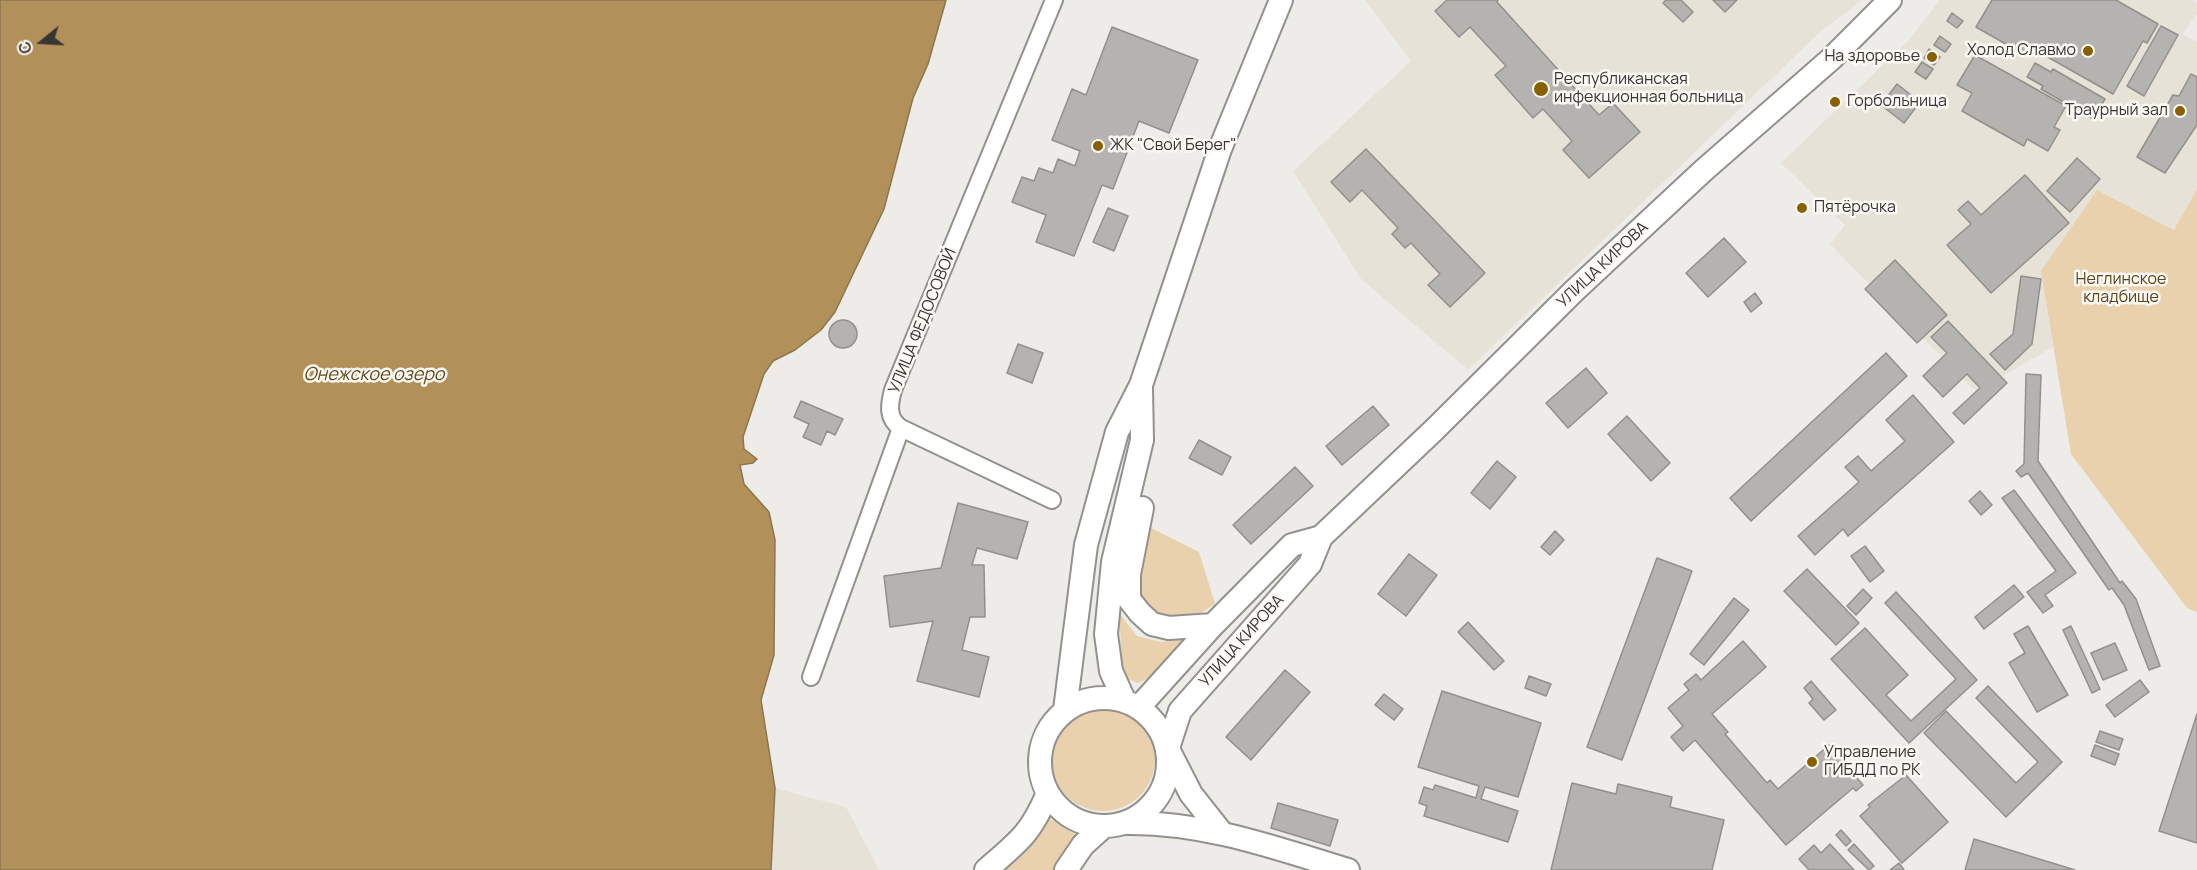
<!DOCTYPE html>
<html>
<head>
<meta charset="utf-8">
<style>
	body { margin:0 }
	#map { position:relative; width:2197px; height:870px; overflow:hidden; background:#eeece8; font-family:Manrope,sans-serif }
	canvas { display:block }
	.north { position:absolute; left:12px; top:12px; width:60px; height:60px; -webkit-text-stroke:4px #fcf9f5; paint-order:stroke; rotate:252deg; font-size:16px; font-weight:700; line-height:24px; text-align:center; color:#373635 }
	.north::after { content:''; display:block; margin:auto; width:21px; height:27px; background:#373635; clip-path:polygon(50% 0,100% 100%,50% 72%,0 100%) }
</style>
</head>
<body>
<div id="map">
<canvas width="2197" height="870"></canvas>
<div class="north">С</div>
</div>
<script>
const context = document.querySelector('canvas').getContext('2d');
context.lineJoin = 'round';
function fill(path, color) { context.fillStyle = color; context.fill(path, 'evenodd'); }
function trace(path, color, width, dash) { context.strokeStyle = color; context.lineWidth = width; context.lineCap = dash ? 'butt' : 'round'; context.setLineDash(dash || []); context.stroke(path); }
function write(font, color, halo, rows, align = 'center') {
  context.font = font + ' Manrope,sans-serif'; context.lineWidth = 5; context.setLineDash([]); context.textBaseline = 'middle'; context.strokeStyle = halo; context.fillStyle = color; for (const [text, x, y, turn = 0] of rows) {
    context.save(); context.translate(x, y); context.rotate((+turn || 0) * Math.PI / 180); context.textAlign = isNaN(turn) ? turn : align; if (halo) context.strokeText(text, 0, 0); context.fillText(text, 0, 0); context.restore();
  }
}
fill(new Path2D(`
	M1365,0H1862L1819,33L1468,370L1361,279L1293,171L1411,61Z
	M1940,0H2193L2197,3V14L2183,34L2197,42V189L2175,230L2097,190L2041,271L2053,347L1976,392L1830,244L1845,225L1781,163L1908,41Z
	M775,788L846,807L879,870H771Z`), '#e7e2d7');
fill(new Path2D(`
	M2197,189V612L2187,608L2071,454L2041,271L2097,190L2174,230Z
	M1149,527L1199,552L1215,604C1185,624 1171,626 1143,602L1140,580Z
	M1119,613L1137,636L1161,642L1184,638L1153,676L1138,683L1128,679L1122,663Z
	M1051 759a52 52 0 1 1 104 0a52 52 0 1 1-104 0Z
	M1047,817L1076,835L1056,870H1002L1027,850Z`), '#e8d1ac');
const water = new Path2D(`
	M0,0H946L928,64L913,98L884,209L835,312L821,330L795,350L773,361L764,374L743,437L744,449L757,459L753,463L740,465L744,484L769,512L775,540L774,655L761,700L775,788L771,870H0Z`);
fill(water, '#b19159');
trace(water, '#8c764e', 1.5);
const building = new Path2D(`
	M1447,0H1498L1497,2L1599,115L1613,103L1640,132L1589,178L1563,150L1572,141L1543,109L1533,118L1495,75L1506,66L1470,27L1459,37L1435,11Z
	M1666,0H1681L1693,12L1683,22L1663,3Z
	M1713,0H1737L1725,12Z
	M1992,0H2116L2158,24L2147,43L2143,41L2113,94L2030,47L2025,55L1976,27Z
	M1952,13L1963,21L1957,28L1947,21Z
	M2161,26L2178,35L2144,96L2127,86Z
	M1112,27L1198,60L1169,133L1139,121L1113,189L1102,185L1074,256L1036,242L1046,215L1012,202L1022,177L1034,181L1039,168L1053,173L1058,159L1075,166L1080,151L1052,140L1072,89L1086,95Z
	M1940,36L1951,44L1945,52L1934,45Z
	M1929,49L1940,57L1934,65L1924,58Z
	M1975,55L2066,106L2054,127L2060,130L2048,151L2027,139L2024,146L1962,111L1972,93L1957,85Z
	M1922,62L1933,69L1926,79L1915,72Z
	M2035,63L2051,72L2053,69L2105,99L2093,119L2041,89L2043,86L2027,77Z
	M2191,74L2197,77V125L2165,173L2137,157L2173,95L2179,96Z
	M1897,84L1920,102L1904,123L1881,105Z
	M1366,149L1485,273L1450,307L1428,285L1440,274L1411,243L1405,248L1392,234L1398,228L1362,190L1350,202L1331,182Z
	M2077,158L2100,179L2070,212L2047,191Z
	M2025,175L2069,223L1991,293L1947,245L1971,224L1958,210L1968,201L1981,215Z
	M1108,208L1128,216L1114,251L1093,242Z
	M1724,238L1746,262L1708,297L1686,273Z
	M1895,260L1947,315L1917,343L1865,289Z
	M2021,276L2041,279L2032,344L2005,370L1990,354L2013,334Z
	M1755,293L1762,303L1751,312L1744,302Z
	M829 334a14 14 0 1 1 28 0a14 14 0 1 1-28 0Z
	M1948,321L2007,383L1964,424L1953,413L1980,388L1967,374L1943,397L1923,376L1947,353L1931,337Z
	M1018,344L1043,353L1032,383L1007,373Z
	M1886,353L1907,376L1751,521L1730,498Z
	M1586,368L1607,393L1568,428L1546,403Z
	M2026,374L2041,375L2038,461L2120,583L2122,581L2136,599L2160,666L2149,670L2124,605L2112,588L2109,590L2028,473L2021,477L2016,471L2024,464Z
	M1913,395L1954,442L1848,536L1843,529L1815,555L1798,536L1859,482L1845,467L1858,456L1871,471L1905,441L1886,420Z
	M801,401L843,419L835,435L827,431L821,445L803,437L809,424L794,417Z
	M1373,406L1389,425L1342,465L1326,446Z
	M1627,416L1670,463L1651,481L1608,434Z
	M1199,440L1231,457L1222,475L1189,458Z
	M1497,461L1516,477L1490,509L1471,493Z
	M1295,467L1313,486L1251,544L1233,525Z
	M2014,490L2076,573L2045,595L2053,606L2043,613L2027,592L2056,571L2002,498Z
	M1980,491L1992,505L1981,515L1969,501Z
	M958,503L1028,522L1017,559L977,548L972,565H984L985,617H970L962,650L989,657L979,697L917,681L933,621L890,627L884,576L941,568Z
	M1555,531L1564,540L1550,555L1541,547Z
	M1865,546L1884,571L1870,582L1851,556Z
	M1409,554L1437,575L1406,616L1378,594Z
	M1657,558L1692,571L1622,760L1587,747Z
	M1807,569L1859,623L1836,645L1784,591Z
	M2014,585L2024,597L1984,629L1975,617Z
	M1863,589L1872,598L1856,615L1847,606Z
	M1896,592L1977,680L1909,743L1831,659L1865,628L1908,675L1886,695L1911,721L1956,679L1885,603Z
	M1734,598L1749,610L1704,665L1690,654Z
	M1468,622L1504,661L1494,670L1458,632Z
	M2028,626L2068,695L2037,712L2009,663L2025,653L2014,634Z
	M2071,626L2100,689L2092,693L2063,630Z
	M1743,641L1766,667L1712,714L1728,732L1725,734L1767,783L1770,780L1778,789L1829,745L1863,785L1856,791L1853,788L1786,845L1695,740L1683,751L1671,737L1683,726L1668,708L1689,690L1684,684L1696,674L1701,680Z
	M2115,643L2127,670L2103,680L2091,653Z
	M1285,670L1310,692L1251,760L1226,737Z
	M1529,676L1551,684L1546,696L1525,688Z
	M2140,680L2149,692L2115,717L2106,705Z
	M1811,681L1836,710L1824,720L1809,703L1813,699L1804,688Z
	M1988,686L2062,762L2006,817L1924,733L1946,711L2016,783L2038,762L1976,698Z
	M1442,691L1541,723L1518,797L1485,787L1481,799L1518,811L1508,842L1424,816L1427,806L1419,803L1424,787L1433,790L1435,785L1476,798L1479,786L1418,767Z
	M1384,694L1403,709L1394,720L1375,705Z
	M2197,714V843L2159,831Z
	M2100,731L2123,739L2119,750L2096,742Z
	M2095,745L2119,754L2115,765L2091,756Z
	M1906,775L1948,822L1902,863L1860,816L1870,807L1868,805Z
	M1572,783L1616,794L1618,784L1672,797L1670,807L1724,820L1712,870H1551Z
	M1278,803L1338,820L1330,846L1271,828Z
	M1841,830L1851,841L1846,846L1836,835Z
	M1974,839L2075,870H1965Z
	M1830,844L1854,870H1809L1799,859L1814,845L1821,853Z
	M1854,844L1874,866L1869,870L1848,850Z
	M1899,863L1904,870H1890Z`);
fill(building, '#b5b3b0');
trace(building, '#92908c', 1.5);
const street = new Path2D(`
	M1052,500L901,428C887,419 889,405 893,390L1054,0
	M811,677L901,428`);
const secondary = new Path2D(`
	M1142,508L1129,574V599L1140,613L1152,624L1169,628L1213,625
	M1040 762a64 64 0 1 1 128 0a64 64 0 1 1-128 0Z
	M1124,700L1111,671L1106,634L1113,562L1142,440L1141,389
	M1139,707L1213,625L1292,545L1321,537
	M1065,710L1086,545L1117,432L1141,385L1220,149L1281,0
	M1168,748L1180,711L1310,564L1321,537L1434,430L1574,291L1704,170L1831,59L1890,0
	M1170,753L1191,794L1221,832
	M1128,823C1204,822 1276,848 1348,870
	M986,870C1019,841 1030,835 1048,793
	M1066,870L1083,845L1103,827`);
trace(street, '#93918d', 20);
trace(secondary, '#93918d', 26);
trace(street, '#fff', 16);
trace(secondary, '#fff', 22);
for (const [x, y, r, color] of [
	[2088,51,6,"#886000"],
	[1932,57,6,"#886000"],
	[1541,89,8,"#886000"],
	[1835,102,6,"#886000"],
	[2180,111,6,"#886000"],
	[1098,146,6,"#886000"],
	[1802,208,6,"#886000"],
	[1812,762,6,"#886000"]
]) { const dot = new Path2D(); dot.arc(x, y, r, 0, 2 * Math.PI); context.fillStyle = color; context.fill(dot); trace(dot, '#fcf9f5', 2); }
write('16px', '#373635', '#fcf9f5', [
	["Холод Славмо",2076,51,"right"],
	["На здоровье",1920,57,"right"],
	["Республиканская",1554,80],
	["инфекционная больница",1554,98],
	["Горбольница",1847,102],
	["Траурный зал",2168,111,"right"],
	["ЖК \"Свой Берег\"",1110,146],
	["Пятёрочка",1814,208],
	["Управление",1824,753],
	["ГИБДД по РК",1824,771]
], 'left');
write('16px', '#373635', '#fcf9f5', [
	["УЛИЦА КИРОВА",1603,265,-43],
	["УЛИЦА ФЕДОСОВОЙ",923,321,-68],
	["УЛИЦА КИРОВА",1242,641,-48]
]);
write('16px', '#5a4316', '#fcf9f5', [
	["Неглинское",2121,280],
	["кладбище",2121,298]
]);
write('italic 18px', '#614a1e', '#fcf9f5', [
	["Онежское озеро",374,375]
]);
</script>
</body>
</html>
